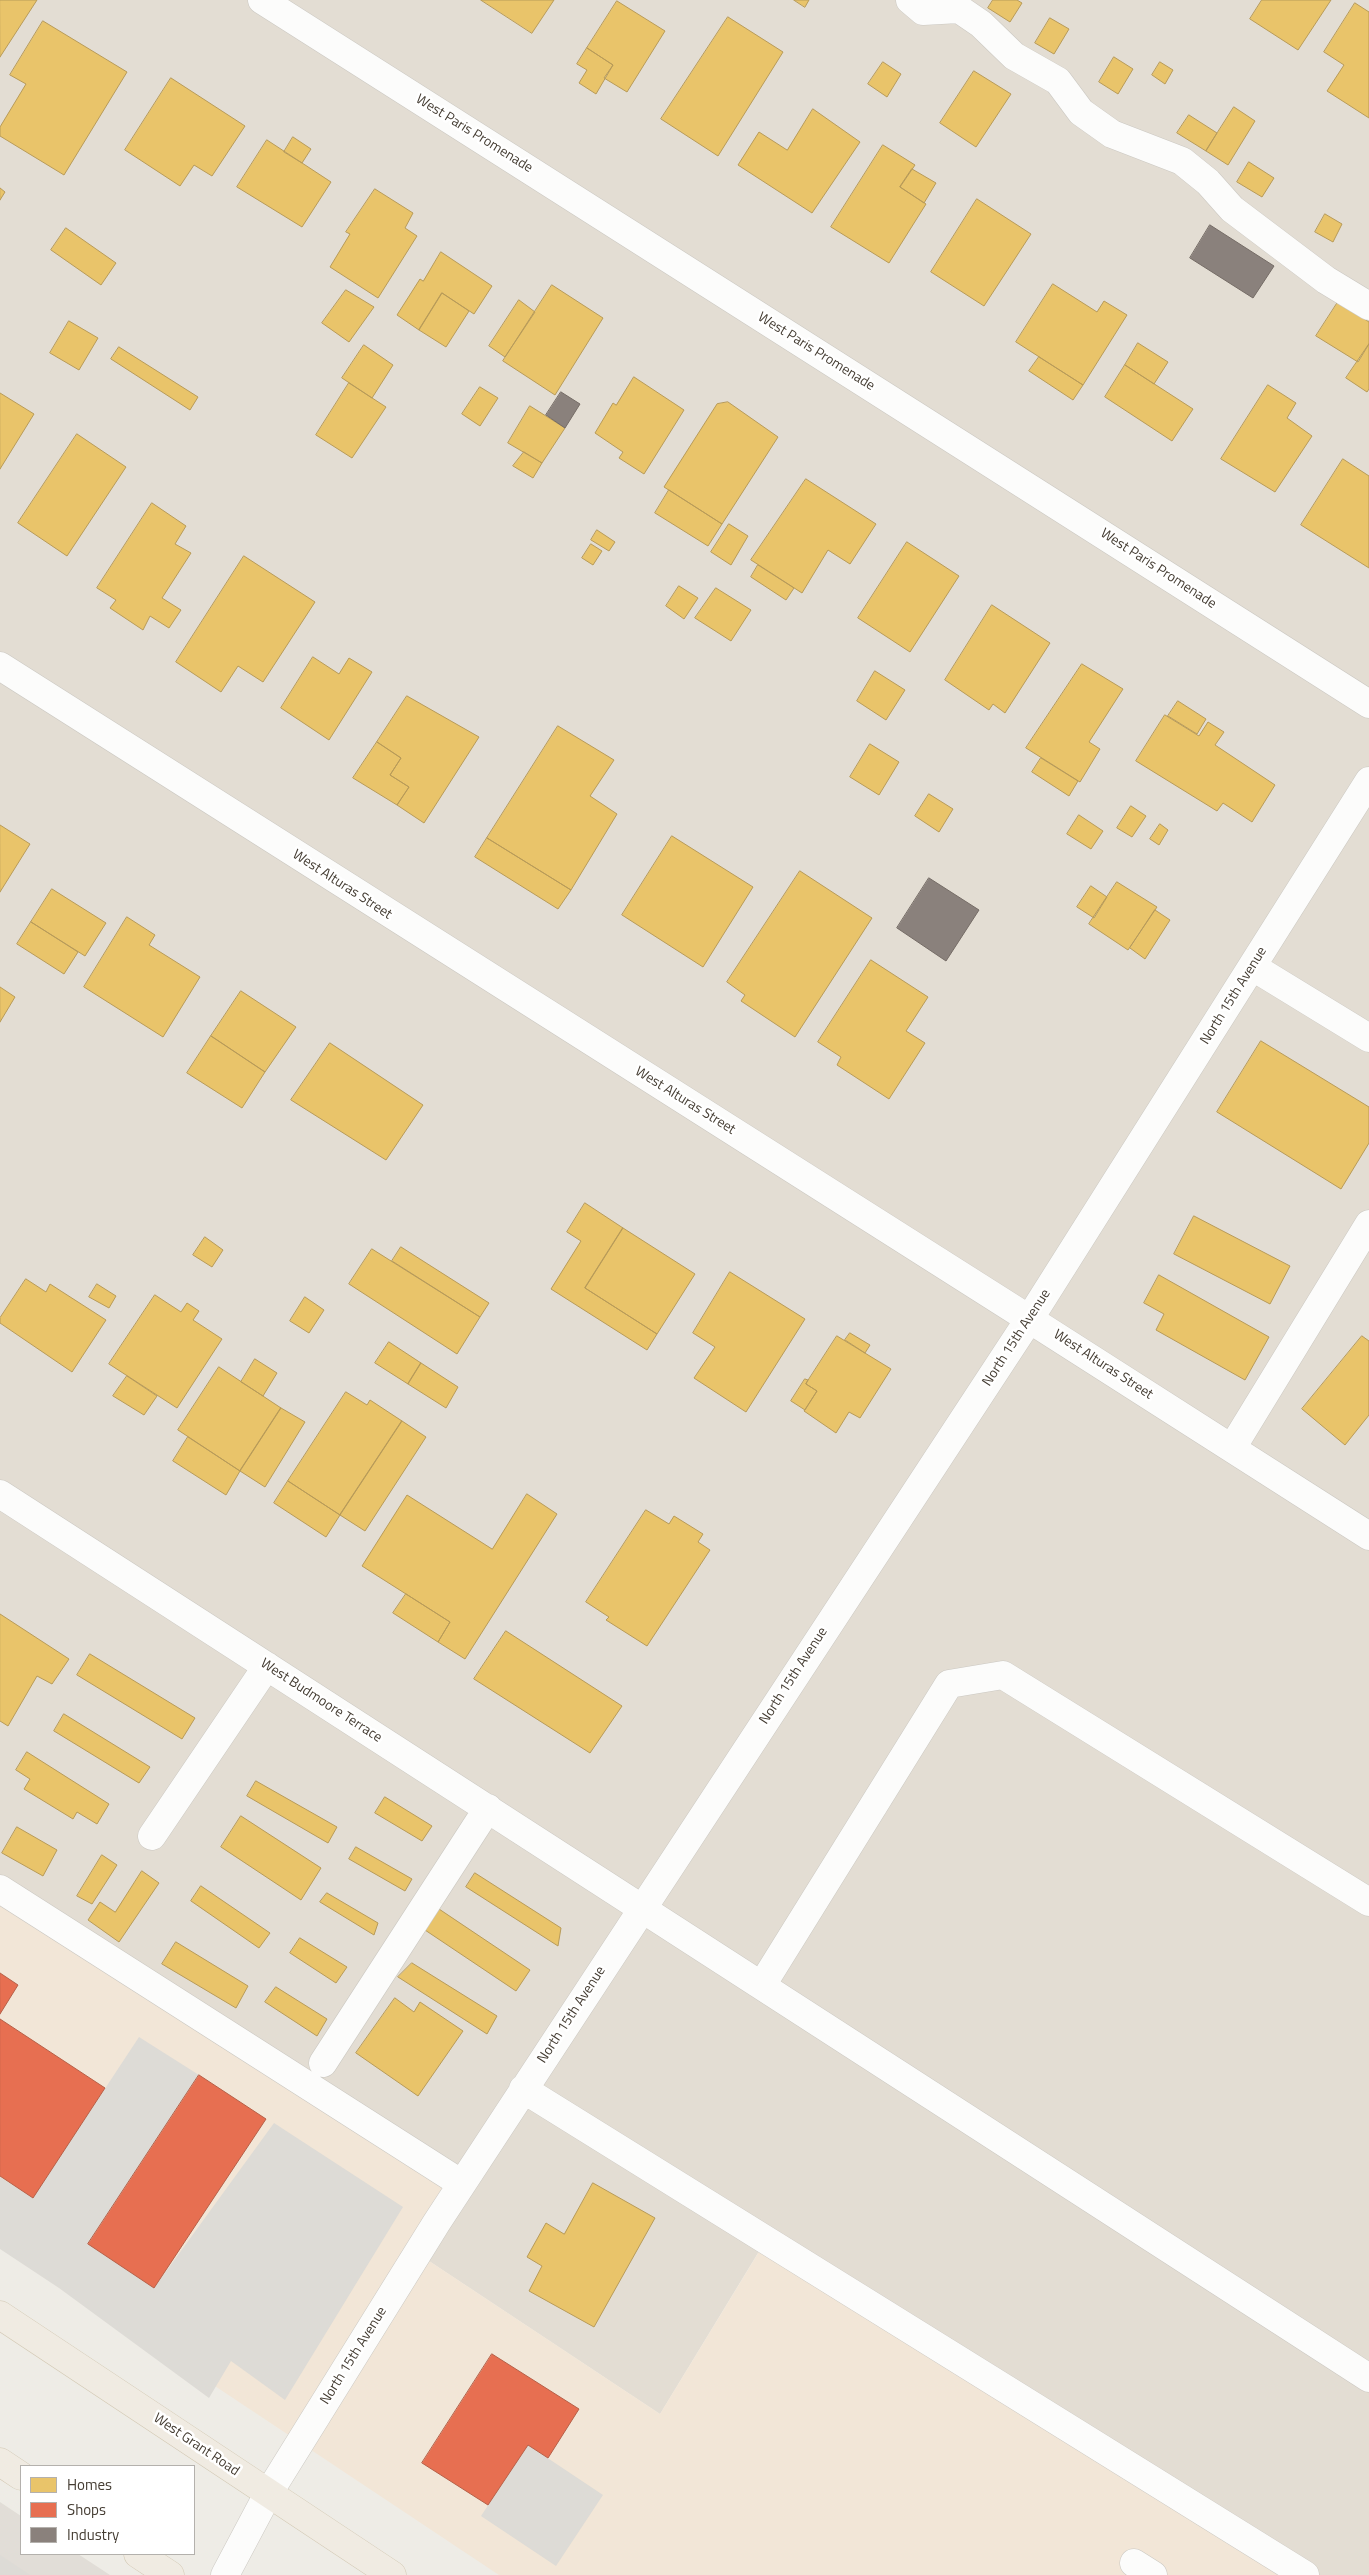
<!DOCTYPE html>
<html>
<head>
<meta charset="utf-8">
<style>
	body { margin:0 }
	#map { position:relative; width:1369px; height:2575px; overflow:hidden; background:#eeece6; font-family:"Titillium Web",sans-serif }
	canvas { display:block }
	.legend { position:absolute; left:20px; top:2465px; width:175px; height:90px; box-sizing:border-box; background:#fff; border:1px solid #b4b1ad; margin:0; padding:6px 9px; list-style:none; font-size:15px; color:#443c32 }
	.legend li { display:flex; align-items:center; gap:10px; height:25px }
	.legend b { width:25px; border:1px solid #b4b1ad }
</style>
</head>
<body>
<div id="map">
<canvas width="1369" height="2575"></canvas>
<ul class="legend">
<li><b style="height:14px;background:#e9c46a"></b>Homes</li>
<li><b style="height:14px;background:#e76f51"></b>Shops</li>
<li><b style="height:14px;background:#8a817c"></b>Industry</li>
</ul>
</div>
<script>
const context = document.querySelector('canvas').getContext('2d');
context.lineJoin = 'round';
function fill(path, color) { context.fillStyle = color; context.fill(path, 'evenodd'); }
function trace(path, color, width, dash) { context.strokeStyle = color; context.lineWidth = width; context.lineCap = dash ? 'butt' : 'round'; context.setLineDash(dash || []); context.stroke(path); }
function write(font, color, halo, rows, align = 'center') {
  context.font = font + ' "Titillium Web",sans-serif'; context.lineWidth = 5; context.setLineDash([]); context.textBaseline = 'middle'; context.strokeStyle = halo; context.fillStyle = color; for (const [text, x, y, turn = 0] of rows) {
    context.save(); context.translate(x, y); context.rotate((+turn || 0) * Math.PI / 180); context.textAlign = isNaN(turn) ? turn : align; if (halo) context.strokeText(text, 0, 0); context.fillText(text, 0, 0); context.restore();
  }
}
fill(new Path2D(`
	M0,0H1369V2575H1285L764,2243L660,2414L417,2253L0,1900Z`), '#e3ddd3');
fill(new Path2D(`
	M0,1900L454,2195L417,2253L660,2414L765,2242L1285,2575H499L0,2243Z`), '#f2e6d7');
fill(new Path2D(`
	M0,2502L21,2516V2554H78L110,2575H0Z`), '#e1ddd7');
fill(new Path2D(`
	M139,2037L199,2075L88,2244L154,2288L274,2123L403,2207L285,2400L231,2361L209,2398L59,2288L0,2249V2177L33,2198Z
	M528,2445L603,2495L556,2566L481,2516Z
	M0,2555L30,2575H0Z`), '#dddbd6');
const homes = new Path2D(`
	M0,0H37L0,57Z
	M481,0H554L532,33Z
	M794,0H809L805,7Z
	M993,0H1017L1022,3L1010,22L988,8Z
	M1262,0H1331L1298,50L1250,19Z
	M617,1L665,31L627,92L604,78L613,65L587,48Z
	M1355,3L1369,12V118L1327,91L1344,65L1324,52Z
	M728,17L783,52L718,156L661,119Z
	M1050,18L1069,29L1054,54L1035,43Z
	M43,21L127,72L64,175L0,136V127L26,84L10,75Z
	M587,48L613,65L596,94L579,83L587,70L577,64Z
	M1114,57L1133,69L1118,94L1099,82Z
	M883,62L901,74L887,97L868,84Z
	M1160,62L1173,70L1165,84L1152,75Z
	M974,71L1011,94L976,147L940,123Z
	M171,78L245,126L212,176L194,165L180,186L125,150Z
	M1234,107L1255,121L1228,165L1206,151Z
	M813,109L860,142L812,213L738,165L759,132L787,150Z
	M1189,115L1217,133L1206,151L1177,133Z
	M293,137L311,149L302,163L284,152Z
	M267,140L331,182L302,227L237,187Z
	M883,145L915,165L900,187L926,204L889,263L831,227Z
	M1249,162L1274,178L1262,197L1237,182Z
	M912,169L936,183L924,203L900,187Z
	M0,188L5,192L0,200Z
	M375,189L413,213L405,228L417,236L378,298L330,267L350,234L346,232Z
	M977,199L1031,234L984,306L931,272Z
	M1325,214L1342,224L1333,242L1315,232Z
	M66,228L116,263L101,285L51,250Z
	M441,252L492,286L474,314L442,293L419,330L397,315L420,279L423,281Z
	M1053,284L1097,312L1104,301L1127,315L1083,385L1016,342Z
	M552,285L603,318L555,395L503,361Z
	M346,290L374,307L349,342L322,323Z
	M442,293L469,311L446,347L419,330Z
	M519,300L535,312L505,357L489,346Z
	M1338,302L1369,322V344L1358,362L1316,336Z
	M69,321L98,338L79,370L50,353Z
	M1138,343L1168,362L1154,384L1125,365Z
	M1369,344V389L1367,392L1346,378Z
	M364,345L393,365L372,398L342,378Z
	M119,347L198,397L190,410L111,359Z
	M1039,357L1083,385L1073,400L1029,371Z
	M1125,365L1193,409L1172,441L1105,397Z
	M634,377L684,410L644,474L619,458L623,452L595,433L613,403L616,405Z
	M349,383L386,407L352,458L316,435Z
	M1268,385L1296,403L1287,418L1312,436L1275,492L1221,459Z
	M480,387L498,398L480,426L462,414Z
	M0,393L34,414L0,469Z
	M728,402L778,437L722,524L664,487L717,404Z
	M530,406L565,428L542,463L508,443Z
	M77,434L126,467L67,556L18,523Z
	M524,452L542,463L533,478L513,466Z
	M1343,459L1369,476V568L1301,525Z
	M806,479L876,524L850,564L828,550L802,593L751,560Z
	M669,490L722,524L708,546L655,513Z
	M152,503L186,526L175,544L191,553L162,598L181,610L169,628L150,616L143,630L110,608L116,600L97,588Z
	M729,524L748,536L731,565L711,552Z
	M597,530L615,542L609,551L591,540Z
	M907,542L959,576L910,652L858,618Z
	M591,544L602,551L593,565L582,558Z
	M244,556L315,602L263,682L238,666L221,692L176,662Z
	M758,565L794,588L786,600L751,577Z
	M679,586L698,598L684,619L666,606Z
	M716,588L751,610L731,641L695,618Z
	M992,605L1050,643L1005,713L993,704L989,710L945,680Z
	M313,657L339,674L349,658L372,672L329,740L281,708Z
	M1082,664L1123,689L1089,742L1100,749L1080,782L1026,748Z
	M875,671L905,690L886,720L857,701Z
	M407,696L479,737L424,823L397,805L409,787L390,775L401,758L377,742Z
	M1178,701L1206,719L1197,734L1168,716Z
	M1165,715L1199,736L1208,722L1224,732L1215,745L1275,785L1252,822L1223,803L1217,811L1136,761Z
	M558,726L614,760L590,796L617,814L571,890L487,838Z
	M377,742L401,758L390,775L409,787L397,805L353,778Z
	M870,744L899,762L879,795L850,777Z
	M1041,758L1078,781L1069,796L1032,772Z
	M929,794L953,809L939,832L915,816Z
	M1131,806L1146,816L1132,837L1117,828Z
	M1079,815L1103,831L1091,849L1067,834Z
	M1160,824L1168,830L1159,845L1150,839Z
	M0,825L30,844L0,892Z
	M672,836L753,887L703,967L622,915Z
	M487,838L571,890L558,909L475,857Z
	M800,871L872,918L795,1037L741,1001L745,995L727,982Z
	M1117,882L1157,907L1128,950L1089,924Z
	M1091,886L1107,897L1094,918L1077,907Z
	M52,889L106,923L85,956L31,922Z
	M1155,910L1170,920L1145,959L1130,948Z
	M127,917L155,935L149,945L200,977L163,1037L84,987Z
	M31,922L78,952L64,974L17,944Z
	M871,960L928,997L906,1031L925,1043L889,1099L837,1065L841,1057L818,1042Z
	M0,987L15,997L0,1022Z
	M241,991L296,1027L265,1072L211,1036Z
	M211,1036L265,1072L242,1108L187,1073Z
	M1261,1041L1369,1107V1143L1341,1189L1217,1112Z
	M330,1043L423,1105L386,1160L291,1100Z
	M585,1203L623,1228L585,1288L657,1334L647,1350L551,1289L581,1241L567,1232Z
	M1194,1216L1290,1266L1270,1304L1174,1254Z
	M623,1228L695,1274L657,1334L585,1288Z
	M205,1237L223,1250L212,1267L193,1255Z
	M401,1247L489,1303L480,1317L392,1261Z
	M372,1249L480,1317L457,1354L349,1284Z
	M730,1272L805,1319L746,1412L694,1378L715,1347L693,1333Z
	M1159,1275L1269,1337L1245,1380L1156,1330L1164,1314L1144,1303Z
	M26,1279L46,1292L50,1284L106,1320L72,1372L0,1323V1318Z
	M97,1284L116,1296L109,1308L89,1297Z
	M155,1295L181,1312L187,1303L199,1311L193,1320L222,1339L177,1408L109,1364Z
	M305,1297L324,1310L309,1333L290,1321Z
	M850,1333L870,1345L865,1353L845,1340Z
	M837,1336L891,1369L860,1418L849,1412L836,1433L804,1411L817,1391L806,1384Z
	M1362,1336L1369,1341V1415L1345,1445L1302,1409Z
	M389,1342L421,1363L408,1384L375,1363Z
	M255,1359L277,1373L263,1396L241,1382Z
	M421,1363L458,1387L446,1408L408,1384Z
	M219,1367L281,1408L240,1471L178,1430Z
	M127,1376L157,1396L144,1415L113,1396Z
	M805,1379L808,1380L806,1384L817,1391L805,1410L791,1401Z
	M346,1392L367,1405L370,1400L402,1421L340,1515L288,1481Z
	M281,1408L305,1422L265,1487L240,1471Z
	M402,1421L426,1437L365,1531L340,1515Z
	M188,1437L240,1471L226,1495L173,1461Z
	M288,1481L340,1515L326,1537L274,1503Z
	M527,1494L557,1514L465,1659L438,1642L450,1622L362,1566L407,1495L492,1549Z
	M646,1510L669,1524L674,1516L703,1534L698,1542L710,1550L647,1646L606,1620L609,1617L586,1602Z
	M406,1594L450,1622L438,1642L393,1613Z
	M0,1614L69,1659L52,1684L37,1676L8,1726L0,1721Z
	M506,1631L622,1706L590,1753L474,1679Z
	M90,1654L195,1718L182,1739L77,1675Z
	M64,1714L150,1767L139,1783L54,1731Z
	M27,1752L109,1804L97,1824L77,1812L73,1819L24,1789L30,1779L16,1770Z
	M256,1781L337,1827L328,1843L247,1796Z
	M385,1797L432,1826L422,1841L375,1813Z
	M241,1816L321,1868L301,1900L221,1847Z
	M17,1827L57,1850L43,1876L2,1853Z
	M356,1847L412,1879L405,1891L349,1859Z
	M102,1855L117,1865L92,1904L77,1896Z
	M142,1871L159,1883L119,1942L88,1920L100,1902L115,1912Z
	M475,1873L561,1928L558,1946L466,1887Z
	M201,1886L270,1933L259,1948L191,1901Z
	M327,1893L378,1923L374,1935L320,1902Z
	M439,1909L530,1970L516,1991L425,1930Z
	M300,1938L347,1967L336,1983L290,1953Z
	M176,1942L248,1986L236,2008L162,1964Z
	M412,1963L497,2016L487,2034L398,1977Z
	M276,1987L327,2019L317,2036L265,2002Z
	M395,1998L414,2012L420,2002L463,2031L418,2096L356,2053Z
	M593,2183L655,2218L594,2327L529,2291L542,2266L527,2257L546,2223L564,2234Z`);
fill(homes, '#e9c46a');
trace(homes, '#b89b59', 1);
const shops = new Path2D(`
	M0,1973L18,1985L0,2014Z
	M0,2019L105,2088L33,2198L0,2176Z
	M199,2075L266,2119L154,2288L88,2244Z
	M492,2354L579,2409L548,2458L528,2445L488,2505L422,2463Z`);
fill(shops, '#e76f51');
trace(shops, '#b66048', 1);
const industry = new Path2D(`
	M1210,225L1274,266L1253,298L1190,258Z
	M561,392L580,404L565,428L546,415Z
	M929,878L979,910L946,961L897,928Z`);
fill(industry, '#8a817c');
trace(industry, '#756c66', 1);
const minor = new Path2D(`
	M262,0L1369,704
	M910,0L923,11L959,9L981,24L1014,56L1058,81L1081,112L1112,134L1182,161L1208,182L1232,209L1326,280L1369,306
	M0,666C456,957 914,1244 1369,1536
	M1253,967L1369,1038
	M1232,1448L1369,1224
	M0,1494L1369,2378
	M152,1836L267,1666
	M0,1889L462,2184
	M762,1985L949,1684L1003,1675L1369,1902
	M323,2063L488,1808
	M523,2089L1305,2575
	M1134,2563L1153,2575
	M225,2575L268,2494L437,2222L1030,1318L1369,781`);
const major = new Path2D(`
	M0,2315L392,2575
	M0,2462L21,2476
	M138,2554L170,2575`);
trace(minor, '#cbc8c2', 29);
trace(major, '#d1c7b2', 29);
trace(minor, '#fcfcfb', 28);
trace(major, '#f0ebe2', 28);
write('14px', '#443c32', '#fff', [
	["West Paris Promenade",474,134,32],
	["West Paris Promenade",816,352,32],
	["West Paris Promenade",1158,569,33],
	["West Alturas Street",342,885,33],
	["North 15th Avenue",1234,996,-58],
	["West Alturas Street",685,1101,32],
	["North 15th Avenue",1017,1338,-57],
	["West Alturas Street",1103,1365,33],
	["North 15th Avenue",794,1676,-57],
	["West Budmoore Terrace",321,1701,33],
	["North 15th Avenue",572,2015,-57],
	["North 15th Avenue",354,2356,-58],
	["West Grant Road",196,2445,34]
]);
</script>
</body>
</html>
